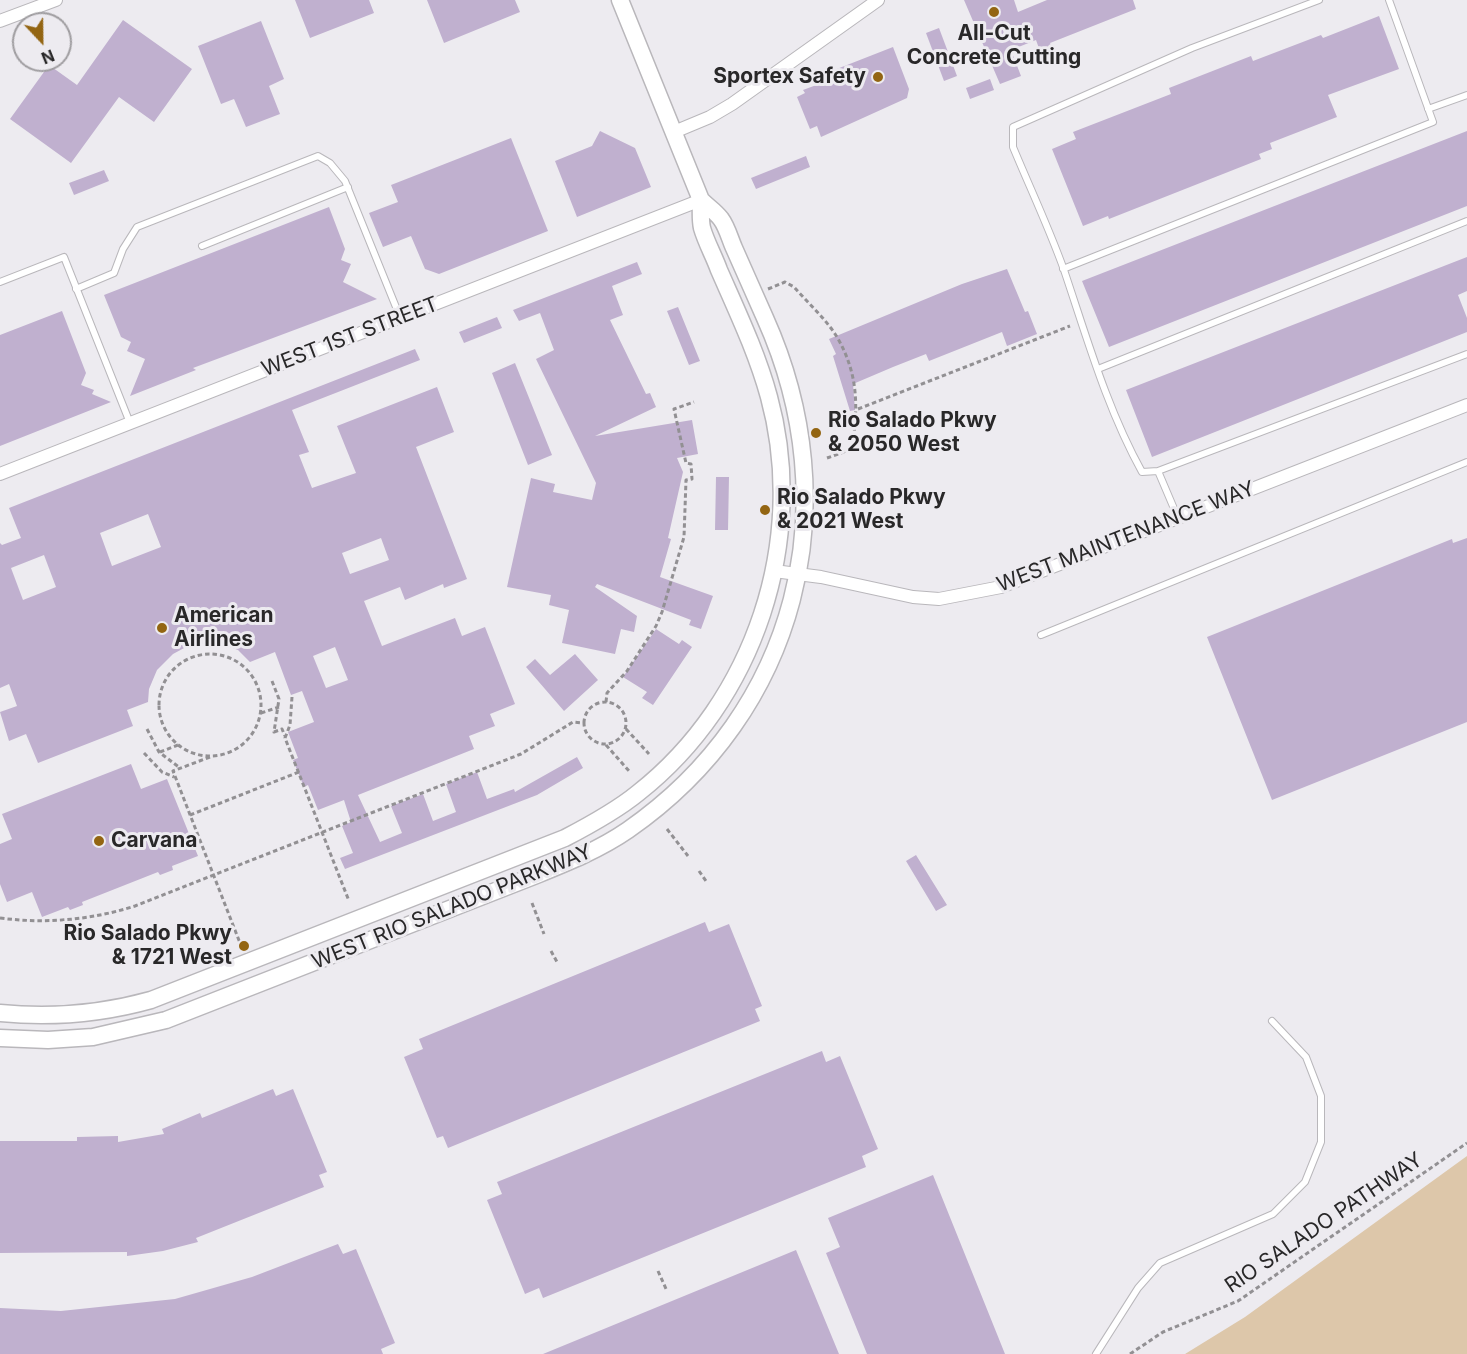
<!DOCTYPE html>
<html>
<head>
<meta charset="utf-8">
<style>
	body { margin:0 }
	#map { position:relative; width:1467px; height:1354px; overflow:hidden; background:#edebf0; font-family:Inter,sans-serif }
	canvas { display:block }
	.north { position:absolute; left:12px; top:12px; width:60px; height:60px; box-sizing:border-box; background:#edebf0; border:2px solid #9f9da0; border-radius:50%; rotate:158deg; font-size:16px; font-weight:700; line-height:24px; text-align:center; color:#292829 }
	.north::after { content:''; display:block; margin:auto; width:21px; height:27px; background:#936512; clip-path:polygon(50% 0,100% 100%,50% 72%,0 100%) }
</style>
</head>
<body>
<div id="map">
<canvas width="1467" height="1354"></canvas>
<div class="north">N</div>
</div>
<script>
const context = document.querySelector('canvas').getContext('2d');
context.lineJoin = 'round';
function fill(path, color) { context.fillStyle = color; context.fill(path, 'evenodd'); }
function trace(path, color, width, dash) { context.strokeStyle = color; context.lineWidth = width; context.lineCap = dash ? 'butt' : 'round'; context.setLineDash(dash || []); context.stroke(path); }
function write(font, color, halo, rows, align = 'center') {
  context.font = font + ' Inter,sans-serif'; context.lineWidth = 6; context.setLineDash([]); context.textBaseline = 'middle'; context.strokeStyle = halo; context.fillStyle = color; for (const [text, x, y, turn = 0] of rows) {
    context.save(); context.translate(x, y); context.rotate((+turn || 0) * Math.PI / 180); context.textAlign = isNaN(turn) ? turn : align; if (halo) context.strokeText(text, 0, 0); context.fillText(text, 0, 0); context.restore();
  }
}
fill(new Path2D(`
	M1467,1156V1354H1185L1245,1317Z`), '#ddc7aa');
fill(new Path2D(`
	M295,0H369L374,13L310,38Z
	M427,0H515L520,12L444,43Z
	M964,0H1014L1018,12L1047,0H1133L1136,9L1050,43L1053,49L1041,54L1036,40L1011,50L1021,76L1000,84Z
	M1379,16L1399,69L1328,95L1337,117L1270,143L1272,149L1259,154L1261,159L1109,219L1108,216L1083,226L1052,149L1076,139L1073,132L1171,94L1169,88L1251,56L1253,61L1321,35L1323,38Z
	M123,20L192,69L154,122L119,97L71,163L10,119L49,65L77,85Z
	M261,21L284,79L269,86L280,114L246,127L234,99L221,104L198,46Z
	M939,28L957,76L944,81L926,33Z
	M893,47L909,89L907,98L821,137L817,126L810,129L797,97L805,93L803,90L827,81L824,74Z
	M990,79L994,90L970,99L966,88Z
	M600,131L635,148L651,187L577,217L555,161L592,146Z
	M1467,131V206L1109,347L1082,281Z
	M511,138L548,231L439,274L425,269L411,236L383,247L369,213L398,202L391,185Z
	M806,156L810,167L756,189L751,178Z
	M104,170L109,181L74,195L69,183Z
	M329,207L345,249L341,260L351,264L343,282L377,299L193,368L196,370L130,396L145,359L127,351L131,342L121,337L104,295Z
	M1467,257V291L1458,295L1467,318V332L1152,457L1126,390Z
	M637,262L642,274L612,286L623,315L610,320L646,394L650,393L656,407L595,436L692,420L698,454L677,458L683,472L668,538L671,539L660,577L713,596L701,629L689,625L691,620L597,584L595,587L637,616L634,632L621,629L615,654L562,643L569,610L549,605L551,595L507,587L531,478L555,484L553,492L592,500L596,483L536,359L554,350L540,313L519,321L513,310Z
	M1007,269L1025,312L1028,311L1037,334L1007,346L1002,332L929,361L926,354L893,367L853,384L855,410L850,411L833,356L836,354L829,339L962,284Z
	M678,307L700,361L689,365L667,311Z
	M62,311L86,373L81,385L94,390L92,394L111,402L0,446V335Z
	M497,317L502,328L464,343L459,332Z
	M415,349L420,360L292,410L309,452L299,455L312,488L356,473L337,426L437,387L454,432L416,447L467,579L444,588L443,584L405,600L400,587L364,601L382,646L455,618L462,636L485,627L515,704L490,714L495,726L469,736L474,749L358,795L380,842L402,833L391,806L423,794L433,821L456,812L446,784L477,772L487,799L514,789L515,792L577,757L583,768L537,795L345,869L340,858L353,853L342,826L351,822L344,800L318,810L308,785L304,787L293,760L298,758L288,732L314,722L302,691L291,695L275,652L250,662L238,650L227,646L200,644L186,647L173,654L157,670L149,689L148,702L127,710L133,726L38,763L26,734L9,741L0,712L17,706L9,684L0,688V543L2,545L21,538L9,508ZM148,514L161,547L112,566L100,533ZM381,538L389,560L350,574L342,553ZM44,555L56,587L23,600L11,568ZM335,647L348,680L326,688L313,656Z
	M515,363L552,455L528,465L492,373Z
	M716,477H729L728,530H715Z
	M1467,538V722L1272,800L1207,637L1452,539L1453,543Z
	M656,629L679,644L682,640L692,647L653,705L642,698L647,692L623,677Z
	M575,654L598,680L564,711L526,667L535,659L550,675Z
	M131,764L141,789L167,779L198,856L172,866L173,870L160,875L158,872L82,902L83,905L70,910L68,907L42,917L32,892L7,902L0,884V844L12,839L2,814Z
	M916,855L947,905L936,911L906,861Z
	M705,922L709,932L729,924L762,1006L755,1009L760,1021L448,1148L443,1136L437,1138L404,1057L423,1049L419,1039Z
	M822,1051L826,1062L840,1056L878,1149L862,1156L866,1167L543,1298L539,1288L525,1294L487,1200L502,1194L497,1182Z
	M273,1089L276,1096L293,1089L327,1172L319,1175L324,1187L196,1238L198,1242L163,1251L127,1256V1252L0,1253V1141H77V1137L118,1136V1142L164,1134L162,1129L200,1113L202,1118Z
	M933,1175L1005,1354H867L826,1253L840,1247L828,1218Z
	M338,1244L343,1254L356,1249L395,1343L381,1349L383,1354H0V1308L61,1311L175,1299L252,1277Z
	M796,1250L839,1354H543Z`), '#c0b0cf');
const lane = new Path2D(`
	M1319,0L1192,48L1013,127V147C1030,188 1049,228 1064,270C1087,338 1107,409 1142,472L1158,471L1467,354
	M1428,109L1467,95
	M202,246L348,187
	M1063,269L1433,122L1389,0
	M0,282L64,257L130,423
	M76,289L114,273L123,249L137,227L318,156L330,163L345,181L400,317
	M1098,369L1467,221
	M1158,471L1178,518
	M1041,635L1467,462
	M1096,1354L1138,1288L1160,1263L1273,1214L1305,1182L1321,1142V1096L1306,1057L1272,1021`);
const street = new Path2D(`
	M0,21L56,0
	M674,132L710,117L732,104L878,0
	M0,474L701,200
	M774,571L821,577L913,597L939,599L1001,587L1467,405`);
const secondary = new Path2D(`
	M0,1013C51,1018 101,1014 151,1000L565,838C590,825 616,811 638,793C755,701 808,540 769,397C757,353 737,311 719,270C714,256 706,242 702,228C700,219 701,209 701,200L620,0
	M0,1038L48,1040L93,1037L166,1020L534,876C566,863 599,850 628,830C798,712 849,505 765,318C755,295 744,271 734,248C730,239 727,227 721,219C716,212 707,206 701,200`);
trace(lane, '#b9b7bb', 8);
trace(street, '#b9b7bb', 14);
trace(secondary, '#b9b7bb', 19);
trace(new Path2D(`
	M768,289L785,282L794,287C808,303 826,319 837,337C859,375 858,408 852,449L827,458
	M858,409L1070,326
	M159 705a51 51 0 1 1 102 0a51 51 0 1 1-102 0Z
	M272,681L279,699L274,732L282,729L285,736
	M292,697L290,725L285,738L349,901
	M584 723a21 21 0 1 1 42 0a21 21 0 1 1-42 0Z
	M606,702L607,693L627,671L656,626L662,612L684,537L686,480L692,479L691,464L686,463L674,409L694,402
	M261,713L279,707
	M147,729L159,752L180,768
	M626,729L649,754
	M606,745L629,771
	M160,752L178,745
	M144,753L162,772L174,777
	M210,757L173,771L240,943
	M190,815L299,772
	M667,829L688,856
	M699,871L706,881
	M532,903L544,934
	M0,918C46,924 91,920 135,906L521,754L573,722L583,723
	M551,951L557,962
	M658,1271L667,1291
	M1130,1354L1163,1332L1238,1301L1467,1143`), '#929093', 3, [4.5, 3]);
trace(lane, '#fff', 6);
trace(street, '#fff', 12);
trace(secondary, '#fff', 16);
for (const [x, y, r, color] of [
	[994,12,6,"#936512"],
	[878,77,6,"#936512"],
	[816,433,6,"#936512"],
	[765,510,6,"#936512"],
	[162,628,6,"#936512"],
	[99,841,6,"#936512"],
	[244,946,6,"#936512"]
]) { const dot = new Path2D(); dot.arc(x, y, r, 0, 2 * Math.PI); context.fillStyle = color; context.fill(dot); trace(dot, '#edebf0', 2); }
write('bold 21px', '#292829', '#edebf0', [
	["All-Cut",994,34,"center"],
	["Concrete Cutting",994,58,"center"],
	["Sportex Safety",866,77,"right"],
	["Rio Salado Pkwy",828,421],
	["& 2050 West",828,445],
	["Rio Salado Pkwy",777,498],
	["& 2021 West",777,522],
	["American",174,616],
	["Airlines",174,640],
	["Carvana",111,841],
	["Rio Salado Pkwy",232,934,"right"],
	["& 1721 West",232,958,"right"]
], 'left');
write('21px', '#292829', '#edebf0', [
	["WEST 1ST STREET",350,337,-21],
	["WEST MAINTENANCE WAY",1126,537,-21],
	["WEST RIO SALADO PARKWAY",452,907,-22],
	["RIO SALADO PATHWAY",1324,1223,-34]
]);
</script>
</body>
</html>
